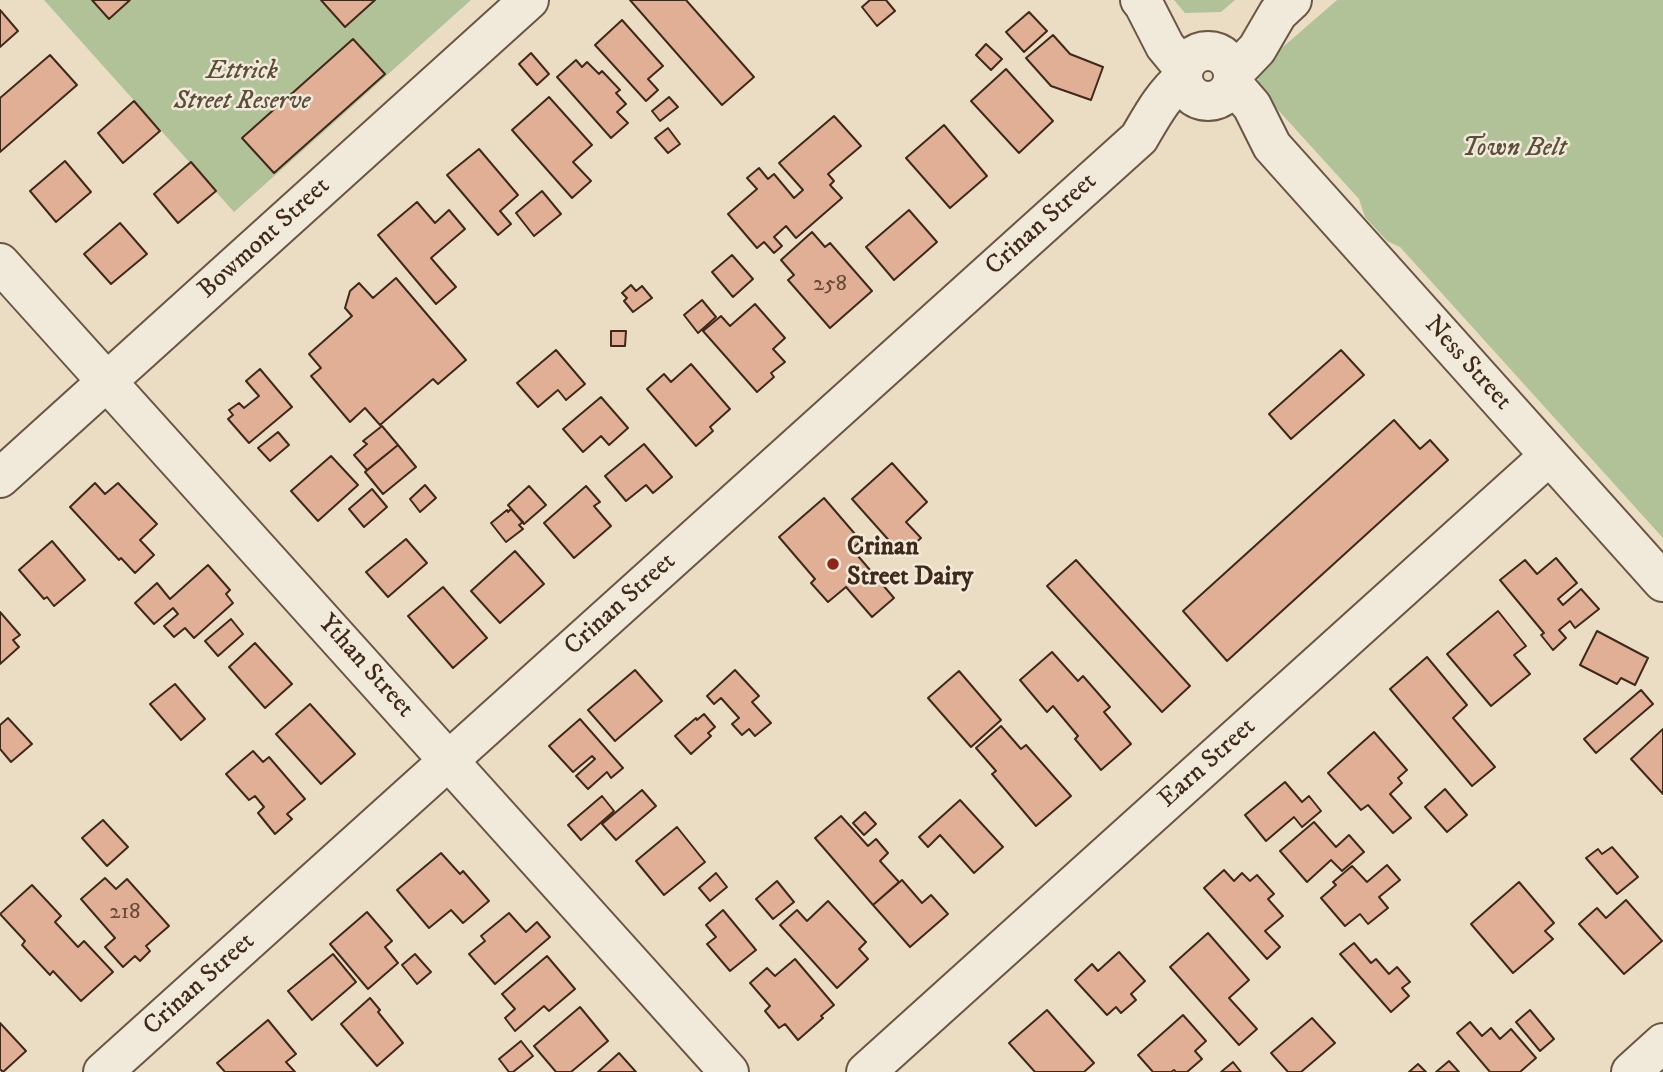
<!DOCTYPE html>
<html>
<head>
<meta charset="utf-8">
<style>
	body { margin:0 }
	canvas { display:block; background:#eaddc4 }
</style>
</head>
<body>
<canvas width="1663" height="1072"></canvas>
<script>
const context = document.querySelector('canvas').getContext('2d');
context.lineJoin = 'round';
function fill(path, color) { context.fillStyle = color; context.fill(path, 'evenodd'); }
function trace(path, color, width, dash) { context.strokeStyle = color; context.lineWidth = width; context.lineCap = dash ? 'butt' : 'round'; context.setLineDash(dash || []); context.stroke(path); }
function write(font, color, halo, rows, align = 'center') {
  context.font = font + ' "IM FELL DW Pica",serif'; context.lineWidth = 5; context.setLineDash([]); context.textBaseline = 'middle'; context.strokeStyle = halo; context.fillStyle = color; for (const [text, x, y, turn = 0] of rows) {
    context.save(); context.translate(x, y); context.rotate((+turn || 0) * Math.PI / 180); context.textAlign = isNaN(turn) ? turn : align; if (halo) context.strokeText(text, 0, 0); context.fillText(text, 0, 0); context.restore();
  }
}
fill(new Path2D(`
	M44,0H471L234,212Z
	M1174,0H1235L1221,12L1185,13Z
	M1337,0H1663V538L1400,247L1387,241L1365,217L1359,199L1259,89L1257,67L1265,54L1284,46Z`), '#b1c299');
const building = new Path2D(`
	M92,0H130L109,19Z
	M321,0H375L345,27Z
	M630,0H686L754,77L722,105Z
	M870,0H886L895,11L877,26L862,7Z
	M0,10L18,31L0,47Z
	M1029,12L1047,31L1024,52L1006,32Z
	M622,20L663,66L648,79L658,90L646,101L595,45Z
	M1053,35L1070,54L1103,67L1091,100L1051,86L1026,58Z
	M353,39L385,74L274,173L242,138Z
	M986,44L1002,59L991,70L976,55Z
	M531,53L549,74L537,85L519,64Z
	M50,55L77,85L0,152V98Z
	M576,60L582,67L587,62L599,74L602,71L620,90L616,93L626,104L617,112L628,123L611,138L557,77Z
	M1006,69L1053,121L1019,153L971,101Z
	M549,97L592,145L573,162L591,181L572,198L512,130Z
	M669,97L678,107L660,121L652,111Z
	M134,101L160,131L123,163L98,133Z
	M834,116L861,146L828,174L834,181L830,185L842,198L796,238L786,226L774,237L782,246L774,253L764,242L757,248L728,214L757,189L747,178L759,168L768,179L774,174L794,198L803,190L779,163Z
	M944,125L987,176L950,208L906,158Z
	M668,128L680,144L668,153L655,138Z
	M479,149L518,195L500,211L511,224L498,235L447,175Z
	M65,161L91,192L56,222L30,191Z
	M191,162L216,191L178,223L154,194Z
	M542,191L561,214L534,236L516,213Z
	M417,202L435,223L449,210L465,229L431,258L456,287L436,304L378,235Z
	M909,210L937,242L894,280L866,247Z
	M120,223L147,254L111,284L84,254Z
	M812,232L825,247L830,243L872,291L830,328L788,280L794,275L781,260Z
	M732,255L753,279L733,297L712,272Z
	M396,278L466,360L438,384L433,379L380,425L365,408L350,422L311,376L321,368L309,354L352,316L345,308L350,291L359,283L373,298Z
	M631,285L636,291L642,286L652,298L633,312L624,301L627,298L622,293Z
	M702,300L716,317L698,333L684,315Z
	M755,304L785,338L773,349L785,362L771,373L774,377L757,392L703,331L721,316L730,326Z
	M611,331H626L625,346H611Z
	M556,350L585,384L566,400L558,390L538,407L517,383Z
	M1341,350L1364,375L1291,439L1269,414Z
	M691,364L730,409L710,427L713,431L696,446L647,389L664,374L671,382Z
	M260,369L292,407L249,443L228,419L233,415L229,410L239,403L244,408L259,396L246,381Z
	M601,397L628,428L609,445L601,436L583,452L563,429Z
	M1394,420L1420,449L1430,440L1448,460L1227,661L1183,611Z
	M382,426L398,445L367,470L354,455L367,444L363,441Z
	M278,432L289,445L270,461L258,448Z
	M644,444L672,477L653,493L646,485L626,501L605,476Z
	M398,445L416,467L383,494L365,472Z
	M331,456L358,485L318,521L291,491Z
	M892,463L927,502L906,522L921,538L902,555L852,499Z
	M95,483L105,494L118,483L157,524L140,540L154,555L135,573L121,558L119,560L70,507Z
	M425,485L436,498L420,512L410,499Z
	M529,486L546,505L524,524L508,505Z
	M586,486L600,502L594,506L611,526L574,558L544,523Z
	M372,489L387,507L364,527L349,509Z
	M824,498L861,541L852,549L894,598L872,617L846,587L828,602L811,583L815,579L779,537Z
	M511,509L523,522L519,525L523,529L506,542L491,523L507,510L508,512Z
	M406,539L427,563L388,597L366,572Z
	M52,541L85,580L54,606L47,597L44,599L19,570Z
	M515,551L544,584L500,623L471,591Z
	M1556,558L1577,583L1558,599L1563,605L1581,589L1599,609L1575,628L1570,621L1559,630L1566,638L1553,650L1541,635L1544,633L1500,580L1525,560L1537,574Z
	M1076,560L1190,686L1162,712L1047,586Z
	M208,565L230,590L226,594L233,603L194,638L185,628L174,637L164,626L178,614L173,608L154,624L135,603L157,583L170,599Z
	M443,587L487,638L453,668L408,616Z
	M1498,611L1526,646L1514,655L1530,674L1491,706L1447,654Z
	M0,612L20,635L13,640L19,647L0,664Z
	M231,619L243,634L218,656L205,641Z
	M1597,631L1648,658L1635,685L1621,678L1617,684L1580,665Z
	M255,643L292,684L265,708L229,667Z
	M1052,652L1078,681L1083,676L1110,707L1104,712L1131,744L1101,770L1075,739L1078,736L1053,706L1047,712L1020,680Z
	M1427,657L1467,705L1453,718L1495,767L1472,786L1390,689Z
	M635,670L662,701L615,741L588,710Z
	M735,670L759,696L752,702L771,723L755,736L749,729L742,735L732,724L739,718L721,698L714,704L707,696Z
	M959,671L1001,720L971,747L928,698Z
	M175,684L205,719L181,740L150,704Z
	M1641,690L1653,704L1596,753L1584,739Z
	M310,704L355,754L321,784L276,734Z
	M704,714L715,727L708,733L711,736L691,754L675,736L696,718L697,720Z
	M8,718L32,744L11,762L0,749V725Z
	M580,719L623,768L611,778L607,772L588,789L576,776L595,759L592,756L573,772L549,746Z
	M1001,726L1021,749L1026,745L1071,796L1036,826L992,774L996,771L976,748Z
	M1663,729V794L1631,759Z
	M1374,732L1407,770L1398,778L1402,783L1390,794L1411,818L1393,833L1368,805L1361,810L1328,773Z
	M253,751L263,762L269,757L305,799L287,814L292,819L275,834L258,813L264,807L255,796L249,800L226,774Z
	M1285,782L1302,802L1309,796L1321,811L1302,827L1294,817L1266,841L1245,815Z
	M1445,789L1467,815L1447,832L1425,807Z
	M642,790L656,806L616,840L602,824Z
	M602,796L614,811L581,840L568,825Z
	M960,800L1003,847L974,873L940,835L928,847L919,837Z
	M865,812L876,824L864,835L853,823Z
	M841,816L868,846L876,839L888,853L880,861L899,882L873,905L815,838Z
	M103,820L128,847L107,866L82,838Z
	M1314,822L1336,847L1349,835L1364,852L1342,871L1331,860L1307,882L1280,851Z
	M677,827L705,862L664,895L636,861Z
	M1612,847L1638,877L1617,894L1586,858L1598,849L1602,854Z
	M441,853L460,874L463,871L489,901L463,923L451,910L429,928L397,890Z
	M1387,865L1400,880L1379,897L1388,908L1368,924L1360,914L1345,926L1321,898L1336,885L1333,882L1352,866L1367,882Z
	M1224,870L1234,881L1242,873L1250,881L1257,875L1274,894L1268,899L1283,916L1265,931L1280,947L1267,959L1204,888Z
	M716,873L727,887L710,901L699,888Z
	M105,878L116,889L127,879L169,926L146,946L150,951L140,961L135,956L123,967L105,947L115,938L81,899Z
	M902,880L922,903L931,895L948,914L910,947L873,905Z
	M777,881L794,902L773,919L756,899Z
	M1519,882L1554,923L1545,931L1553,939L1513,973L1471,924Z
	M32,885L61,916L55,922L78,947L84,941L113,972L81,1001L53,971L50,975L22,945L25,941L0,914Z
	M1626,900L1662,941L1624,974L1579,924L1597,908L1606,918Z
	M828,901L866,942L859,949L868,959L837,988L780,925L797,910L807,921Z
	M723,910L756,950L730,971L707,944L716,937L706,925Z
	M367,912L392,941L385,947L398,963L368,989L330,944Z
	M509,913L526,932L537,922L550,937L495,984L469,954L485,941L481,936Z
	M1208,933L1249,980L1229,998L1257,1029L1239,1045L1170,967Z
	M1354,943L1371,963L1376,959L1389,974L1397,967L1410,982L1402,988L1409,996L1391,1012L1340,954Z
	M1119,952L1145,981L1131,994L1136,1000L1121,1013L1116,1007L1107,1015L1075,980L1092,964L1098,971Z
	M333,954L356,982L312,1020L288,991Z
	M415,954L431,972L417,984L402,965Z
	M547,956L575,989L549,1011L544,1006L515,1031L505,1018L515,1009L502,994Z
	M795,959L834,1005L821,1016L823,1018L798,1040L785,1024L779,1028L765,1011L770,1006L750,983L767,968L775,976Z
	M370,998L380,1010L378,1012L403,1043L377,1066L341,1024Z
	M580,1007L608,1041L571,1072H556L534,1046Z
	M1047,1010L1094,1063L1084,1072H1035L1009,1043Z
	M1530,1010L1554,1039L1540,1051L1516,1022Z
	M1183,1015L1206,1041L1195,1051L1202,1059L1187,1072H1176L1174,1070L1171,1072H1153L1138,1055Z
	M1312,1018L1335,1043L1301,1072H1288L1271,1053Z
	M268,1020L296,1054L286,1062L295,1072H225L217,1063Z
	M1470,1022L1482,1036L1491,1028L1500,1039L1511,1029L1536,1058L1520,1072H1490L1457,1033Z
	M0,1023L26,1051L3,1072L0,1069Z
	M521,1041L533,1056L513,1072H509L499,1059Z
	M619,1053L636,1072H598Z
	M1449,1061L1459,1072H1436Z
	M1233,1062L1241,1072H1221Z
	M1418,1064L1426,1072H1409Z`);
fill(building, '#e1af95');
trace(building, '#3f2919', 2);
const minor = new Path2D(`
	M1140,0L1144,5L1165,46L1184,69
	M1183 76a25 25 0 1 1 50 0a25 25 0 1 1-50 0Z
	M1234,73L1257,49L1278,13L1292,0
	M1233,84L1252,106L1272,146L1663,582
	M0,263L729,1072
	M0,478L529,0
	M103,1072L1139,138C1152,116 1163,95 1183,78
	M866,1072L1549,456
	M1631,1072L1663,1043`);
trace(minor, '#6a5644', 42);
trace(minor, '#f1e9d9', 38);
for (const [x, y, r, color] of [
	[833,564,7,"#8f2418"]
]) { const dot = new Path2D(); dot.arc(x, y, r, 0, 2 * Math.PI); context.fillStyle = color; context.fill(dot); trace(dot, '#f1e9d9', 2.5); }
write('23px', '#684a38', null, [
	["258",830,285],
	["218",125,913]
]);
write('italic 26px', '#5c4f39', '#f1e9d9', [
	["Ettrick",242,73],
	["Street Reserve",242,103],
	["Town Belt",1514,150]
]);
write('26px', '#3f2919', '#f1e9d9', [
	["Crinan Street",1042,225,-42],
	["Bowmont Street",265,239,-42],
	["Ness Street",1467,364,48],
	["Crinan Street",621,605,-42],
	["Ythan Street",365,667,48],
	["Earn Street",1208,764,-42],
	["Crinan Street",200,985,-42]
]);
write('bold 26px', '#3f2919', '#f1e9d9', [
	["Crinan",847,549],
	["Street Dairy",847,579]
], 'left');
</script>
</body>
</html>
